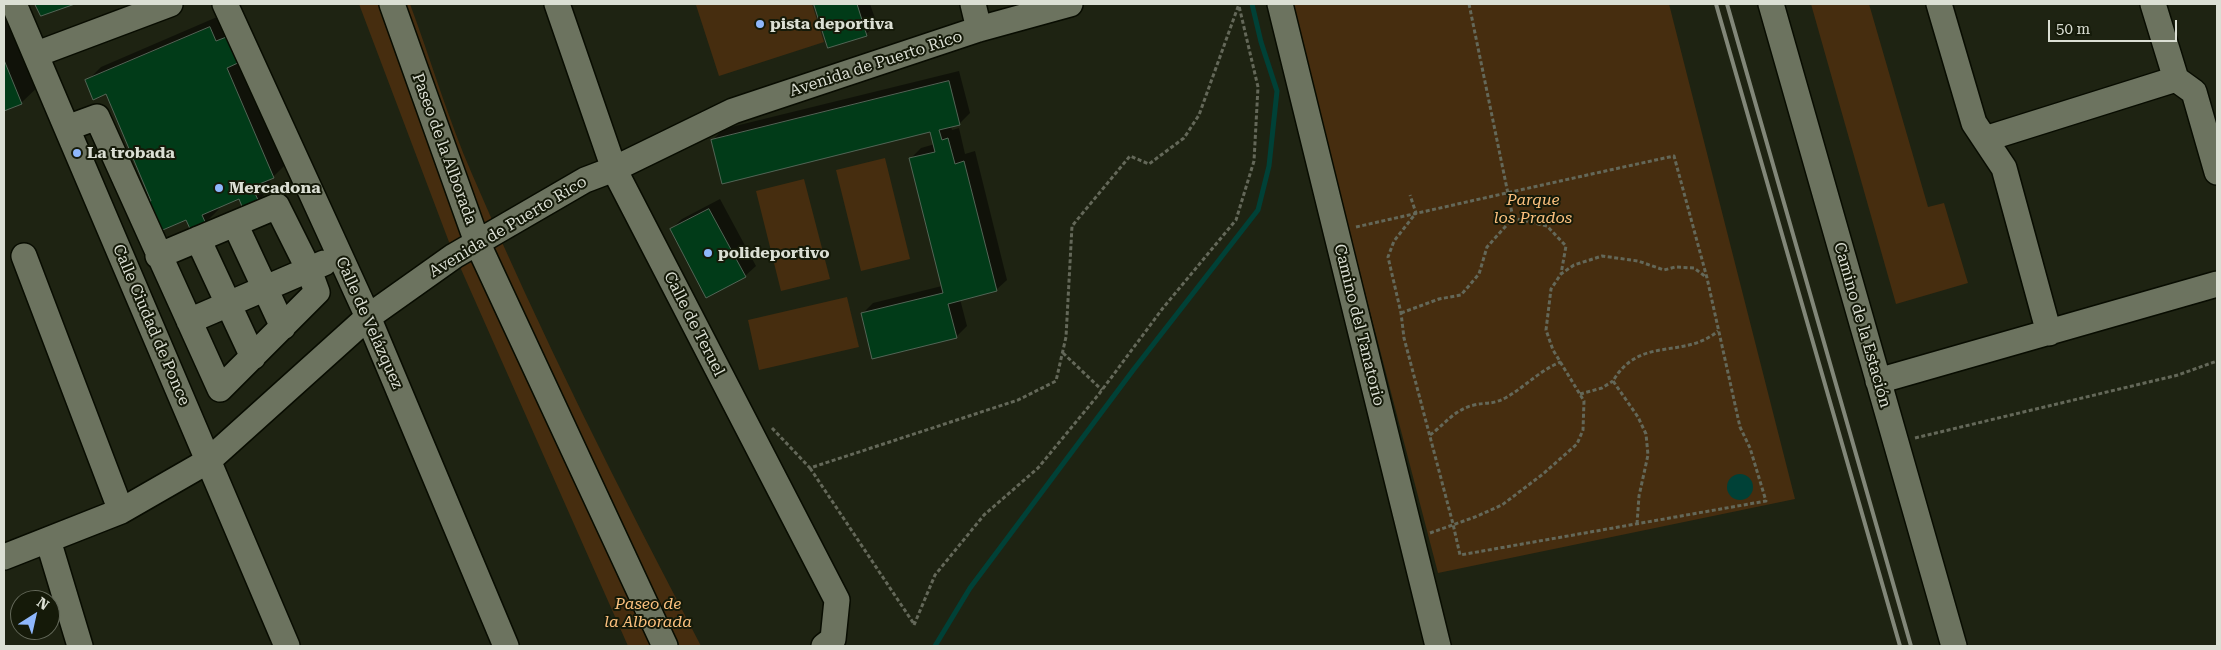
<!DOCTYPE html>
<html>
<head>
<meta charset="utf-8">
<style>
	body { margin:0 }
	#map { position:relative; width:2221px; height:650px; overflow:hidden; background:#1e2312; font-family:"Roboto Serif",serif }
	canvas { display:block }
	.frame { position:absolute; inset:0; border:5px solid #dbdfd4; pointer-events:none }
	.north { position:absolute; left:10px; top:590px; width:50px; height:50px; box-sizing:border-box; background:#151a09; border:1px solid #64695a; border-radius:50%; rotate:35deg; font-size:14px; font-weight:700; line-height:20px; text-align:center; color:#dbdfd4 }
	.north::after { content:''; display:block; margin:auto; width:18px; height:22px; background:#8fb8fd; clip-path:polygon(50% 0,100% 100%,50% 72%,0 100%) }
	.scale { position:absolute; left:2048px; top:20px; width:129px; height:22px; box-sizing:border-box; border:2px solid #dbdfd4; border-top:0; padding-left:6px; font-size:15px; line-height:18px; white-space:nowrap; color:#dbdfd4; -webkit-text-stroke:4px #151a09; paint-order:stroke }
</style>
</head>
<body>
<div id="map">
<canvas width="2221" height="650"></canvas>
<div class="frame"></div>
<div class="north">N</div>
<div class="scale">50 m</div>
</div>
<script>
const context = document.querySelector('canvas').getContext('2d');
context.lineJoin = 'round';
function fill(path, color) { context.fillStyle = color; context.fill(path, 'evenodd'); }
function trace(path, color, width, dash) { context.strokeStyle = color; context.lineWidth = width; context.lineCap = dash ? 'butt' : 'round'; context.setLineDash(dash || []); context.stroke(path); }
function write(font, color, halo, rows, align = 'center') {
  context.font = font + ' "Roboto Serif",serif'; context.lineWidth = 4; context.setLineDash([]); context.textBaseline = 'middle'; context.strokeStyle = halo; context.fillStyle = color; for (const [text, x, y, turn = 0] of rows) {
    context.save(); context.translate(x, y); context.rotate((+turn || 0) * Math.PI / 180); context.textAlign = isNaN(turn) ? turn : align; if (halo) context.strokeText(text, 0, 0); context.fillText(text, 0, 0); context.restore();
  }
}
fill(new Path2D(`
	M359,4H410C431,60 448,119 472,174C541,335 620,492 701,646H628L449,242Z
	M700,4H812L824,42L719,76L696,5Z
	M1290,4H1669L1795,499L1438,573Z
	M1811,4H1869L1928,207L1944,203L1968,283L1896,304Z
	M885,158L910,259L861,271L836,170Z
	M804,179L830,279L781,291L756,191Z
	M847,297L859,347L759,370L748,320Z`), '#462d0f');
fill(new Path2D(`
	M1727 487a13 13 0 1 1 26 0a13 13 0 1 1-26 0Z`), '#004137');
fill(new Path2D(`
	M4,4L41,84L21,103L4,110Z
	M816,4H870L877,24L866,34L829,46Z
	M224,14L287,163L273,177L269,179L272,187L258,201L240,198L218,207L219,209L205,223L147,204L152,199L106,93L87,81L101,67Z
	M959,71L970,113L959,124L951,126L952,130L959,128L965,154L975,151L1007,280L996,290L960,299L967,326L956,337L862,314L873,303L942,286L910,159L921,148L935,144L931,131L713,140L723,129Z
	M720,199L756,266L745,276L671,229L682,219Z`), '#0007');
trace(new Path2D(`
	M935,646L970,588L1134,369L1258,210L1269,166L1277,91L1261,42L1252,4`), '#004137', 5);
const building = new Path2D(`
	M35,4H75L41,16Z
	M814,4H857L867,36L828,48Z
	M210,27L216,41L229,36L240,62L227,68L274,178L252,187L259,202L243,209L239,199L202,215L206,224L191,231L186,220L158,232L145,203L151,201L106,94L93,100L85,80Z
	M4,60L22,104L4,111Z
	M949,81L960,125L939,130L942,140L948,138L955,164L964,161L997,291L948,304L957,338L872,359L861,313L943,293L909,158L935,152L930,132L722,184L711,140Z
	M709,209L746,277L706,298L670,229Z`);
fill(building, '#013b18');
trace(building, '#536556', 1);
const minor = new Path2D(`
	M14,4L287,646
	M225,4L368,317L506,646
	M392,4L477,242L665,646
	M557,4L614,169L837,600L833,639L824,646
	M973,4L979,29
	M1280,4L1438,646
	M1771,4L1954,646
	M1939,4L1974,123L2004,168L2049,333
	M2153,4L2176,79L2194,92L2217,172
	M37,54L170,4
	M67,128L97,117L220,389L317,292L309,270L277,206L158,256
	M1985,139L2176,79
	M235,224L283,327
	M198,239L253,357
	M24,256L121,511
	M189,321L324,263
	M1878,381L2217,284
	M48,540L80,646
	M4,557L121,511L208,461L368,317L454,256L585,180L614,169L733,111L979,29L1070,4`);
trace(minor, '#080c01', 28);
trace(new Path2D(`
	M1469,4L1513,218
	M1356,227C1462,203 1568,179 1674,156L1707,278L1740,427L1750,448L1766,501L1460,555L1453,524L1404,338L1401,313L1388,257L1394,241L1416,213L1410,195
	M1401,313L1439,299L1461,295L1479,274L1487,247L1513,218L1547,226L1566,246L1561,274
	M1063,353L1102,390
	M1580,394L1602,388L1613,381
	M772,428L810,468L1018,400L1056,381L1066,337L1072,226L1130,156L1149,164L1184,138L1199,115L1239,4
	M1430,435C1444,425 1455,409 1474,405C1487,402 1493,405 1507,397C1526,386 1540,370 1561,362
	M1915,438L2178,375L2217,361
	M810,468L914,624
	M1637,524L1639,496L1648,455L1646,434L1638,417L1613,381C1640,335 1683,360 1718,331
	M1430,533L1475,517L1502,505L1543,474L1577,444L1583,430L1584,401L1553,350L1546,330L1551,289L1561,274L1574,265L1602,256L1638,261L1664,270L1675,267L1694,268L1706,277
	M914,625L935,575L984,515L1038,468L1099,394L1163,308L1236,220L1254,161L1258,87L1239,6`), '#646859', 3, [4, 2.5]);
trace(minor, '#6c735f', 25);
trace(new Path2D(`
	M1716,4L1900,646
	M1727,4L1911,646`), '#828779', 4);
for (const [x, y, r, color] of [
	[760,24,5,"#8fb8fd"],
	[77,153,5,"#8fb8fd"],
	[219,188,5,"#8fb8fd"],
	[708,253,5,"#8fb8fd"]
]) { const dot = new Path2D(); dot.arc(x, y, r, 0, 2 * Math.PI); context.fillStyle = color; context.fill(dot); trace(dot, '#151a09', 2); }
write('bold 16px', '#dbdfd4', '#151a09', [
	["pista deportiva",770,24],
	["La trobada",87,153],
	["Mercadona",229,188],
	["polideportivo",718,253]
], 'left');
write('16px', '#dbdfd4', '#151a09', [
	["Avenida de Puerto Rico",876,64,-18],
	["Paseo de la Alborada",444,149,70],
	["Avenida de Puerto Rico",508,227,-31],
	["Calle de Velázquez",369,323,66],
	["Calle de Teruel",694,324,63],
	["Calle Ciudad de Ponce",151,325,67],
	["Camino del Tanatorio",1359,325,76],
	["Camino de la Estación",1862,325,74]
]);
write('italic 16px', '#fbc07e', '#151a09', [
	["Parque",1533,200],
	["los Prados",1533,218],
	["Paseo de",648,604],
	["la Alborada",648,622]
]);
</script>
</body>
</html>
